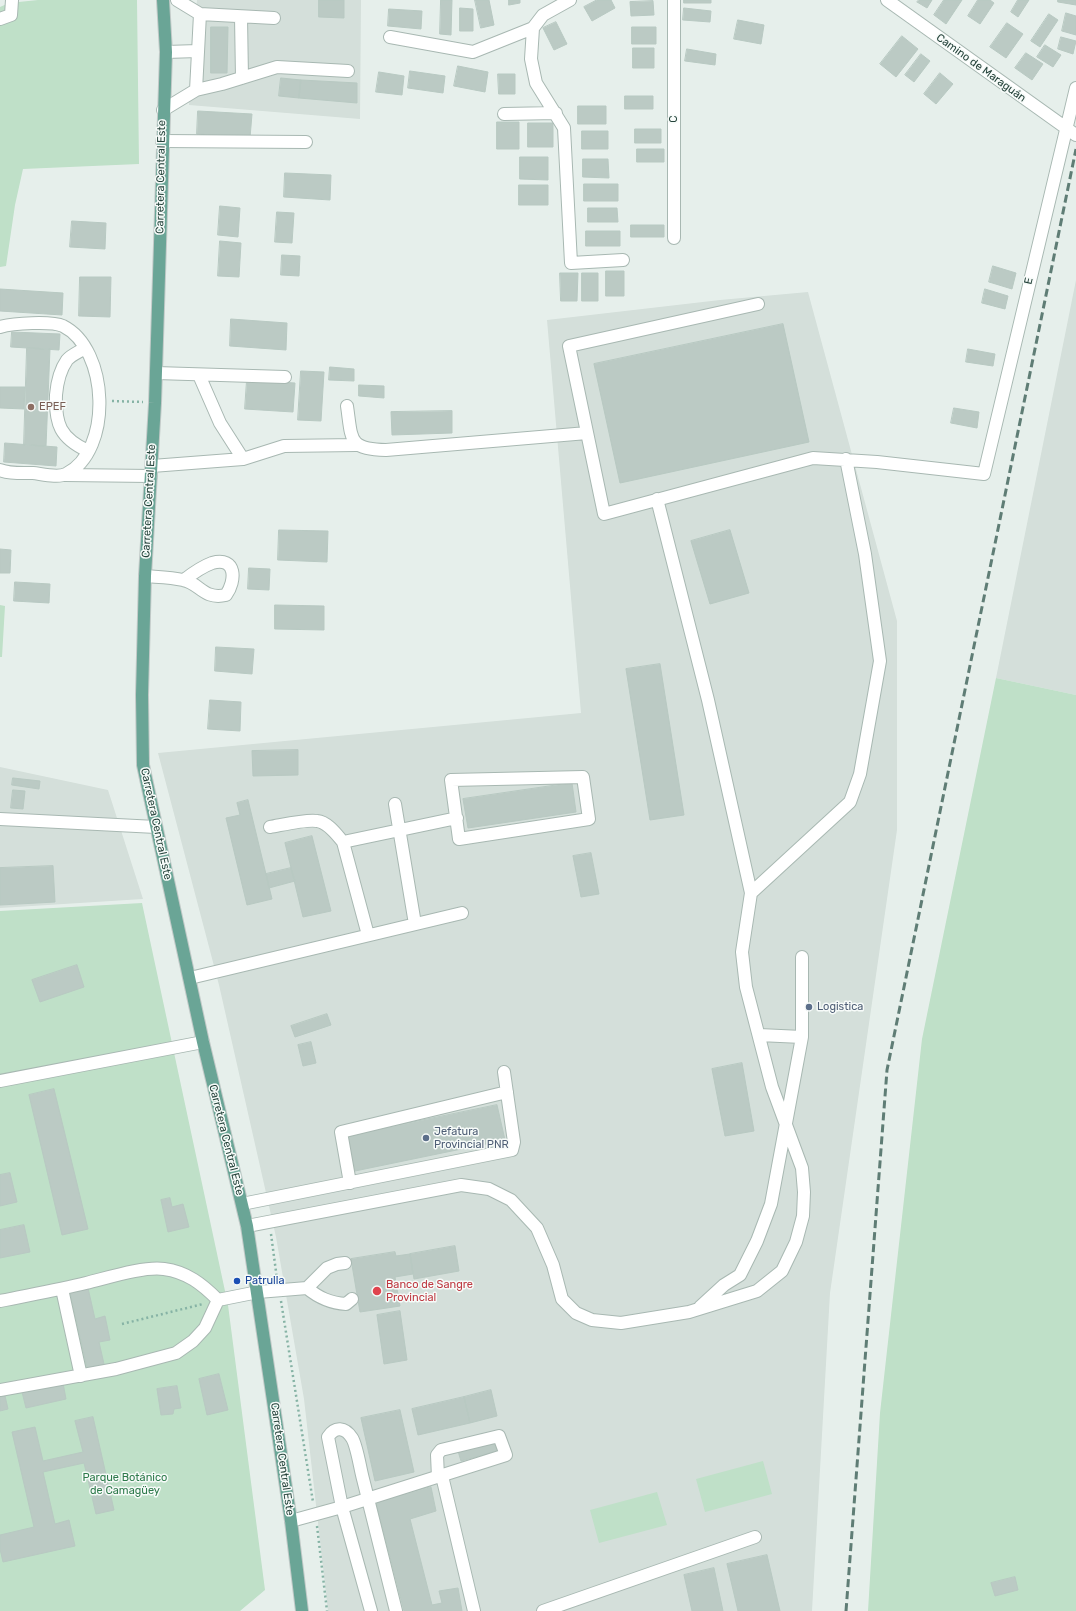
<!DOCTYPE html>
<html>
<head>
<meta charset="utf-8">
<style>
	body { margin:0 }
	canvas { display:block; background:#e6efeb }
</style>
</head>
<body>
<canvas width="1076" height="1611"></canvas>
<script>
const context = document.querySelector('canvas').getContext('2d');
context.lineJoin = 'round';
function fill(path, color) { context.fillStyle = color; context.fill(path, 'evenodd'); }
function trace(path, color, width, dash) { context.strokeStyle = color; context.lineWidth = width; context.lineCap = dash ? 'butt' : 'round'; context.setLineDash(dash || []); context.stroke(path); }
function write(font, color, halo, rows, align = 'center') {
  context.font = font + ' Rubik,sans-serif'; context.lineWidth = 3; context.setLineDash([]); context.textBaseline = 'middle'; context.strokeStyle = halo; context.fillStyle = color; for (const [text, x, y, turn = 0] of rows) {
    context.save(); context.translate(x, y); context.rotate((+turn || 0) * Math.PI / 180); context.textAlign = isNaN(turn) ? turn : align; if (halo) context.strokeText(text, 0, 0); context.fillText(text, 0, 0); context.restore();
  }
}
fill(new Path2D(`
	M197,0H361L360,119L189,105Z
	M1076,280V695L996,678Z
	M808,292L897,621V830L830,1293L812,1611H328L304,1399L276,1237L219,985L158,753L581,713L547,320L720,300Z
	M0,767L108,790L143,899L0,908Z`), '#d4dfda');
fill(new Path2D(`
	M38,0H137L139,164L23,169L15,205L6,266L0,267V7L9,3Z
	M0,605L5,606L2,657H0Z
	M996,678L1076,695V1611H868L880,1413L922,1039Z
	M142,903L228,1305L265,1590L240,1611H0V911Z
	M763,1461L772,1494L705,1512L696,1479Z
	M657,1492L667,1525L599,1543L590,1510Z`), '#bfe0c8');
const building = new Path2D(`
	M319,0H344V18L319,17Z
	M441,0H452L451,35L440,34Z
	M475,0H489L494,25L481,28Z
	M509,0H520V3L509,5Z
	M597,0H611L615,8L592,21L584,7Z
	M684,0H711V3H684Z
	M919,0H932L927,8L917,2Z
	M944,0H962L946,24L934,15Z
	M978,0H990L994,3L980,24L968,16Z
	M1018,0H1029L1018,17L1011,12Z
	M1058,0H1076V5L1058,2Z
	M653,1L654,15L631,16L630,2Z
	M460,8L473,9V31H460Z
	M684,8L711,11L710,22L683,20Z
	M389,9L422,11L421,29L388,26Z
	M1066,13L1076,16V35L1062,31Z
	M1049,14L1058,20L1040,47L1031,41Z
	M738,20L764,25L761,44L734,39Z
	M556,22L567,44L554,50L543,28Z
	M1007,23L1023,34L1006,58L990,47Z
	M211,27H228L227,73H211Z
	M632,27H656V44H632Z
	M902,36L918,49L896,77L880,64Z
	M1061,37L1076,41L1073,54L1058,49Z
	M1045,45L1061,55L1053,67L1037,57Z
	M633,48H654V68H633Z
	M687,49L716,54L715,65L685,61Z
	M1026,53L1043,64L1032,80L1015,68Z
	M921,54L930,61L914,82L905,75Z
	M458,66L488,72L485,92L454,86Z
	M410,71L445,76L443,93L408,88Z
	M379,72L404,76L402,95L376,92Z
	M940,73L953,84L936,104L924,94Z
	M498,74H515V94H499Z
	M281,78L301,80L299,98L279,96Z
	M301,80L357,83V103L299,98Z
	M625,96H653V109H625Z
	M578,106H606V124H578Z
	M198,111L252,114L250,138L197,134Z
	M497,122H519V149H497Z
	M528,123H553V147H528Z
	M635,129H661V143H635Z
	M582,131H608V149H582Z
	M637,149H664V162H637Z
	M520,157H548V180L520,179Z
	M583,159H608L609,178L583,177Z
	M285,173L331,175L330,200L284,197Z
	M584,184H618V201H584Z
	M519,185H548V205H519Z
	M220,206L240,208L238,237L218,235Z
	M588,208H617L618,222H588Z
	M277,212L294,213L292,243L275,242Z
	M72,221L106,223L105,249L70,247Z
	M631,225H664V237H631Z
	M586,231H620V246H586Z
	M220,241L241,243L239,277L218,276Z
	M282,255L300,256L299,276L281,275Z
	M993,266L1016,273L1012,289L989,282Z
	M606,271H624V296H606Z
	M560,273H578L577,301H561Z
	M582,273H598V301H582Z
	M80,277H111L110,317L79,316Z
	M0,289L63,293L62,315L0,311Z
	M985,289L1008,296L1005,309L982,303Z
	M231,319L287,323L286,350L230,346Z
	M783,324L809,442L620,483L594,364Z
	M12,332L60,334L59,350L11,347Z
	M27,348L50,349L46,446L24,445Z
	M968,349L995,354L993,366L966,362Z
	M330,367L354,369V381L329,380Z
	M301,371L324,372L321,421L298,420Z
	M247,380L295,383L293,412L245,409Z
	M359,385L384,386V398L359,396Z
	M0,387H25L24,409L0,408Z
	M954,408L979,412L977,428L951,423Z
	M452,411V433L392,435L391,412Z
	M5,443L57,447L56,466L4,462Z
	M279,530L328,531L327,562L278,560Z
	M730,530L749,593L710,604L691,541Z
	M0,549L11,550L10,573H0Z
	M249,568L270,569L269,590L248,589Z
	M15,582L50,584L49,603L14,601Z
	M275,605L324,606V630L275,629Z
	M216,647L254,649L252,674L215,671Z
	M660,664L684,815L650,820L626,669Z
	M210,700L241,702L240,731L208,729Z
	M298,750V775L253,776L252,751Z
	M13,778L40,781L39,789L12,785Z
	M572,783L576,812L468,828L463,799Z
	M13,790L25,791L23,809L11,808Z
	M248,800L272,899L247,905L226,818L240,815L237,803Z
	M312,836L331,911L303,917L285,843Z
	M591,853L599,894L581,897L573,856Z
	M53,866L55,902L0,905V868Z
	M291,868L295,881L269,888L266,874Z
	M77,965L84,987L40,1002L32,980Z
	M327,1014L331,1025L295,1037L291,1026Z
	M311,1042L316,1063L303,1066L298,1045Z
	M742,1063L754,1131L725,1136L712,1069Z
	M54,1089L88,1229L62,1235L29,1095Z
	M497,1105L505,1140L355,1171L347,1136Z
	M10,1173L17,1202L0,1206V1175Z
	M170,1198L172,1207L183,1204L189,1227L168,1232L161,1200Z
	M24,1225L30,1252L0,1258V1230Z
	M455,1246L459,1271L414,1279L410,1254Z
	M395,1252L396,1256L410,1254L413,1274L395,1277L400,1306L360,1312L351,1259Z
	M88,1288L95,1319L105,1316L110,1340L99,1342L104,1364L87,1368L70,1292Z
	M400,1311L407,1360L384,1364L377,1315Z
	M219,1374L228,1410L207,1415L199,1379Z
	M63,1383L66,1399L26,1408L22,1392Z
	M177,1386L181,1408L174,1409L173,1414L161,1415L157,1389Z
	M491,1390L497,1416L470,1423L464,1397Z
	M5,1396L8,1409L0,1411V1397Z
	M464,1397L470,1423L418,1435L412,1409Z
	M400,1410L414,1472L375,1481L361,1418Z
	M93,1417L114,1510L96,1514L84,1463L43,1472L55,1524L69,1520L75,1546L3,1562L0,1549V1535L34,1527L12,1432L35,1427L43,1461L83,1452L75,1421Z
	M494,1441L497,1451L461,1461L458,1451Z
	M431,1487L436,1511L410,1519L432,1605L442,1603L439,1591L458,1588L462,1611H404L376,1502Z
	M767,1555L780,1611H738L727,1564Z
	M714,1568L723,1611H692L684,1575Z
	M1015,1577L1018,1590L995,1596L991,1583Z`);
fill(building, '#bbcac4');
trace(building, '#b8c9c2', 1);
const minor = new Path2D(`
	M177,0L200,14L274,18
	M570,0L543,15L533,28L531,59L536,83L564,128L571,263L623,260
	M674,0V238
	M887,0L1076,135
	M241,17L242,78
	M0,19L11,15L12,0
	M390,37L473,52L533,28
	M166,52L198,51
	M196,90L200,14
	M163,110L196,90L222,84L277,67L348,71
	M504,114L556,113
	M162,141L306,142
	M758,304L569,346L604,514L813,458L877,462L984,474L1076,88
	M0,327C13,323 52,321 63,326C109,349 113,451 66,474C58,478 42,474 33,473C23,473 9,474 0,470
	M85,348C79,352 71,355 67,360C60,370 57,383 56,395C55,424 60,438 88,451
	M156,373L285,377
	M199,375L220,423L243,459
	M347,406C352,440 348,449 386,450L587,433
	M152,466L243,459L284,446L356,445
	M65,475L151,476
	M657,499L708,700L751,893
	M145,576C157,577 171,577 183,580C200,583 203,600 226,595C236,581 237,556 212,563C201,567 193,573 184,580
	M583,777L589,819L459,839L451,780Z
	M395,804L415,924
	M0,819L156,827
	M270,827C282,825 307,819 317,821C328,822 337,835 343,842L368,935
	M343,842L457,818
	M190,978L462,913
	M759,1035L802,1037
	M0,1081L203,1042
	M350,1183L341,1132L507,1092
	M242,1204L512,1150L514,1142L504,1072
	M247,1226L461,1185L489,1189L511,1200L537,1228L553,1265L562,1299L576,1313L592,1320L621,1323L689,1312L757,1291L782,1271L796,1242L803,1216L804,1192L802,1168L772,1087L746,987L742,952L751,893L850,802L860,774L880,661L865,554L846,459
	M307,1288C319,1298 330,1303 346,1304L352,1299
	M62,1289L81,1376
	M0,1301C29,1295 58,1290 86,1283C107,1278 144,1266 164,1269C187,1272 202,1284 218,1300L258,1292L307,1288L327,1268L337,1264L345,1263
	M700,1307L724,1285L740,1275L757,1241L771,1204L802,1037V957
	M0,1390L116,1369L176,1353L193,1341L205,1328L218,1300
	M442,1476L474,1611
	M291,1521L342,1507L371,1611
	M396,1611C385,1567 374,1523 363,1479C360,1468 357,1446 352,1438C345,1427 335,1426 328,1437L342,1507L506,1455L499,1436L441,1450L437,1455L438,1477
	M543,1611L755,1537`);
const major = new Path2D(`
	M163,0L166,52L155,403L145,576L142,695L143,765L203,1042L247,1226L291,1521L302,1611`);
trace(minor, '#a8b8b2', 14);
trace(major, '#c2cac8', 14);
trace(new Path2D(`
	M112,401L143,402
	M271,1234L277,1279
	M281,1301L313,1502
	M122,1324L203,1304
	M317,1526L327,1611`), '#86b3a5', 2.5, [2, 3]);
trace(minor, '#fff', 12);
trace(major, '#6aa596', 12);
trace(new Path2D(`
	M846,1611L887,1070L1076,149`), '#5f7d75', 3, [8, 4]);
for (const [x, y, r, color] of [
	[31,407,4,"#8d6e63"],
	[809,1007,4,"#5c6f8a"],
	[426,1138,4,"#5c6f8a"],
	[237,1281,4,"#1a4fb4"],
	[377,1291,5,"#e0444e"]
]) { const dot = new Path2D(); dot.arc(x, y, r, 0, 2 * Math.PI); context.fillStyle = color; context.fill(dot); trace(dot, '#f7fbf9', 1.5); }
write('11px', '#24423a', '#f7fbf9', [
	["Camino de Maraguán",981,68,36],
	["C",674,119,-90],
	["Carretera Central Este",161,177,-89],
	["E",1029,281,-77],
	["Carretera Central Este",149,501,-87],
	["Carretera Central Este",156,824,78],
	["Carretera Central Este",226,1140,76],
	["Carretera Central Este",282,1459,82]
]);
write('11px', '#785e54', '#f7fbf9', [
	["EPEF",39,407]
], 'left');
write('11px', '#4e5e75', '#f7fbf9', [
	["Logistica",817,1007],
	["Jefatura",434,1132],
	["Provincial PNR",434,1145]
], 'left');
write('11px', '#164399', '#f7fbf9', [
	["Patrulla",245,1281]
], 'left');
write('11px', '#be3a42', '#f7fbf9', [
	["Banco de Sangre",386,1285],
	["Provincial",386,1298]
], 'left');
write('11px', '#2d7a4b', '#f7fbf9', [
	["Parque Botánico",125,1478],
	["de Camagüey",125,1491]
]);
</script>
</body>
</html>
